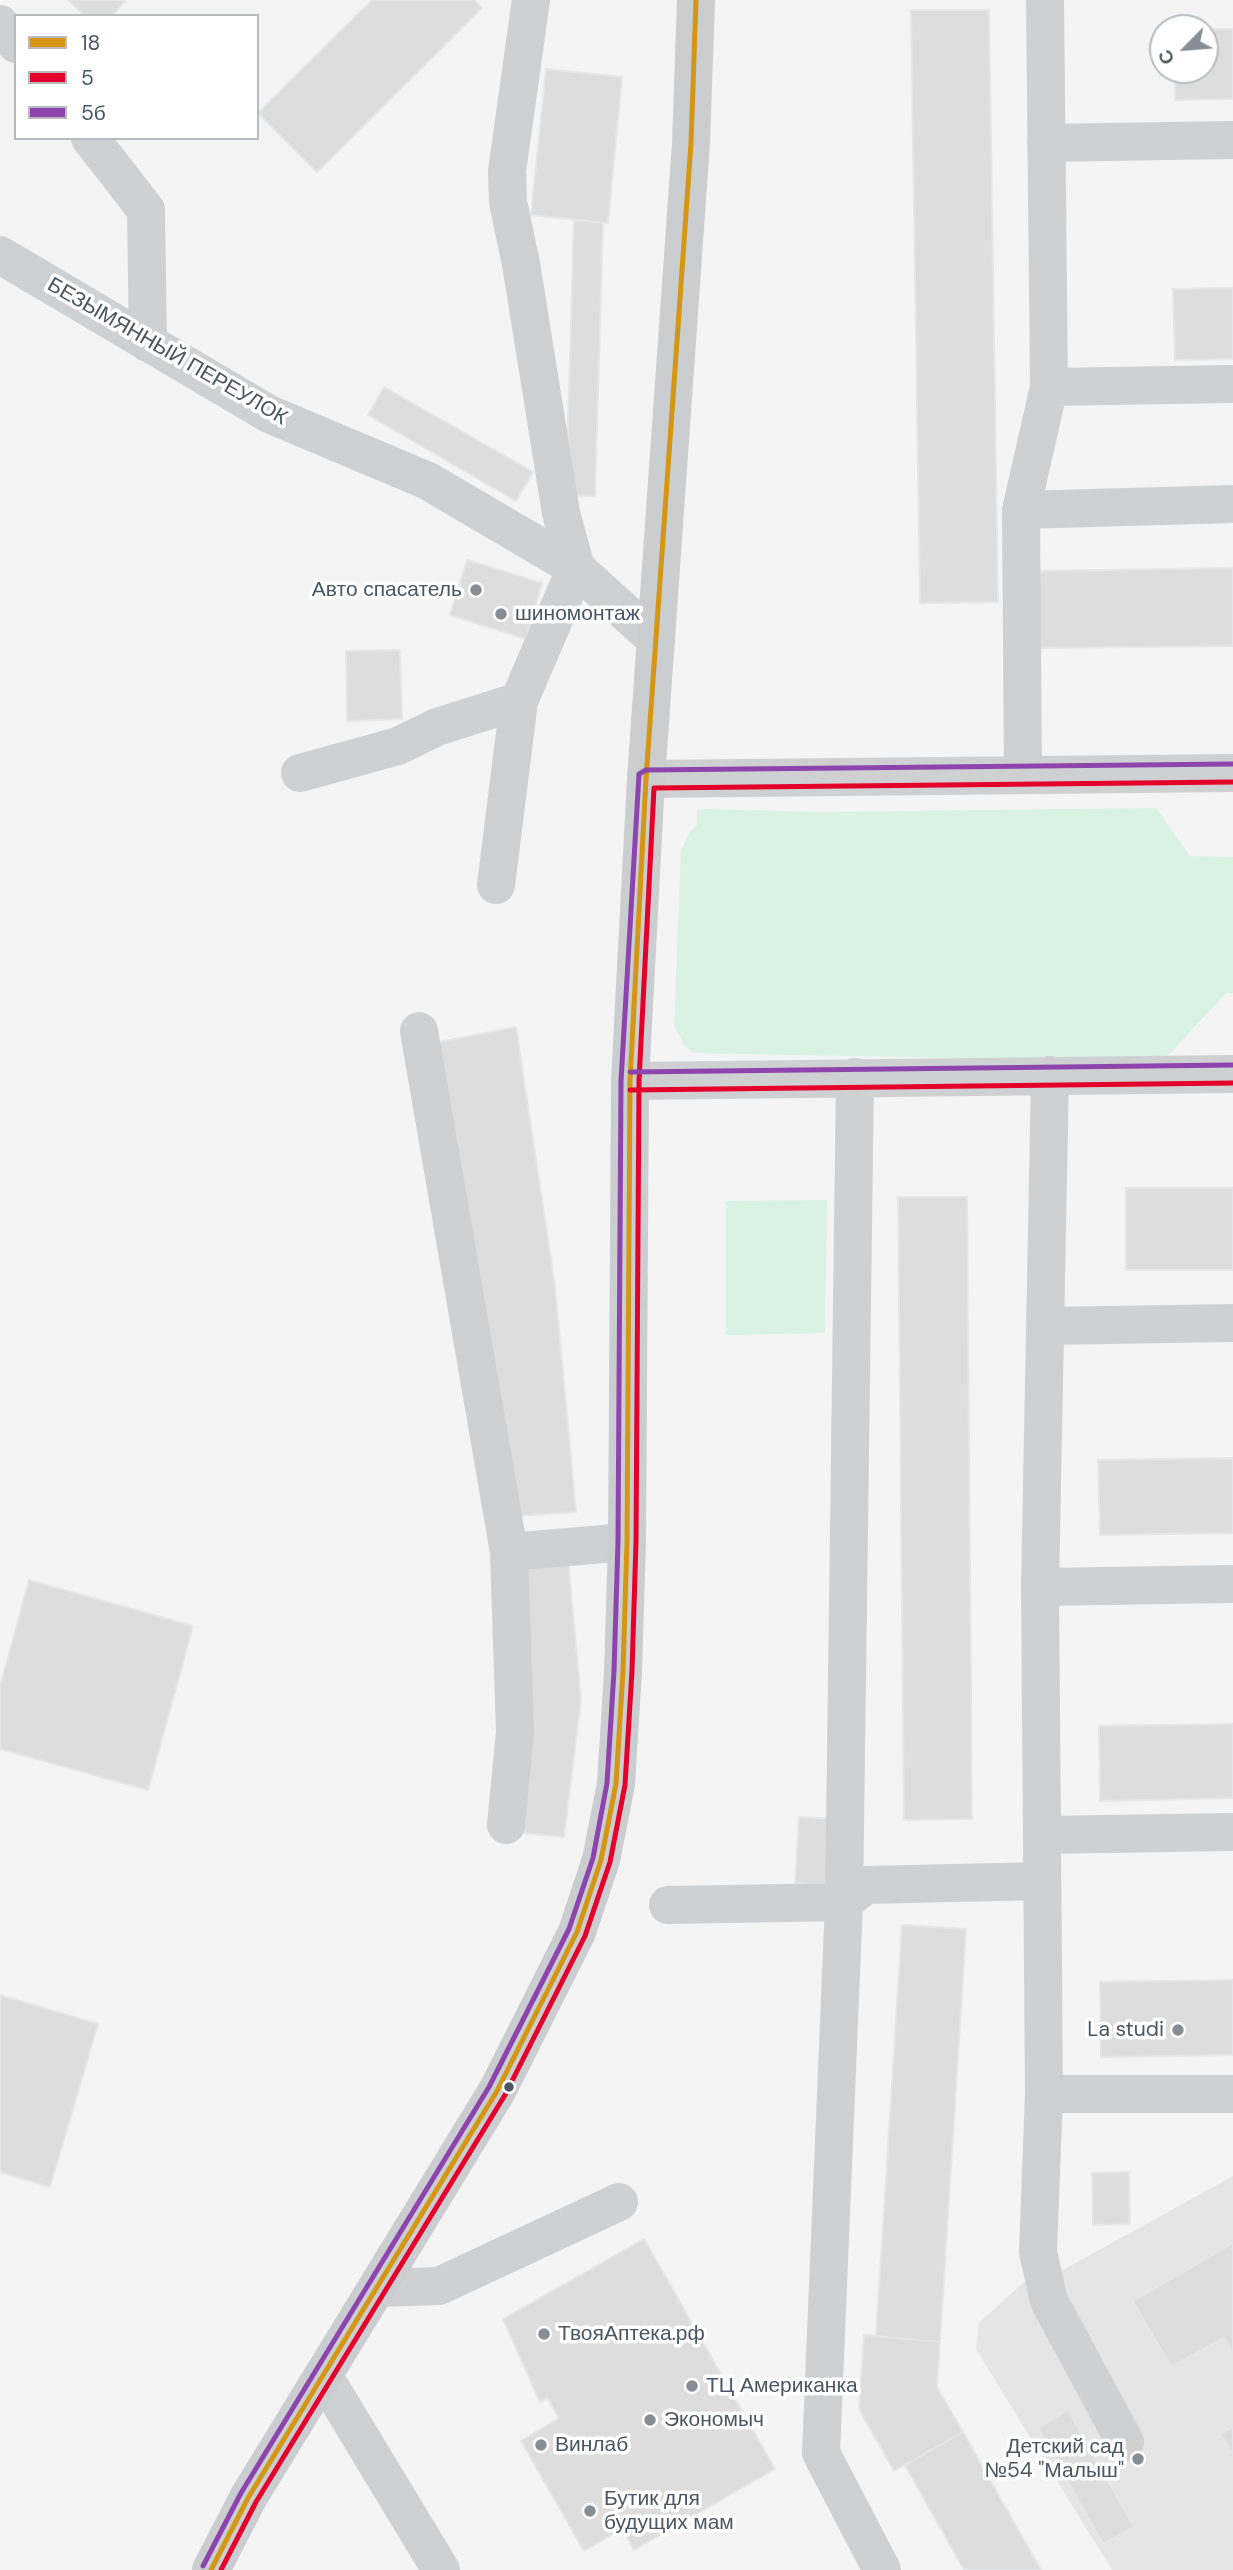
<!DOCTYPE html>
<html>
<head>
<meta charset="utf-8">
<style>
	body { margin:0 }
	#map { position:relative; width:1233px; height:2570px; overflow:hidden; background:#f4f4f4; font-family:"DM Sans",sans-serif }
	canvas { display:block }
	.legend { position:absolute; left:14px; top:14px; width:245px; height:126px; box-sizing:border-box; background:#fff; border:2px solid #b7bbc0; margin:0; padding:9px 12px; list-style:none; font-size:21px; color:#4a5661 }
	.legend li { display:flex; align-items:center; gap:14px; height:35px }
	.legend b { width:35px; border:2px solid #b7bbc0 }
	.north { position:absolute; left:1149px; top:14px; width:70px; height:70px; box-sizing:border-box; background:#fff; border:2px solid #b7bbc0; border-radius:50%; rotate:245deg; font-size:19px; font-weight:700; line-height:28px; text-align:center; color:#4a5661 }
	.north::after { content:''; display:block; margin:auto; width:24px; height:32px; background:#868d94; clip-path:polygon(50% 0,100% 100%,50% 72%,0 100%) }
</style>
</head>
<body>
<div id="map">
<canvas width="1233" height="2570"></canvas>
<ul class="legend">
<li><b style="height:9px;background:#d49613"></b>18</li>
<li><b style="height:9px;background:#e4002b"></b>5</li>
<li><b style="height:9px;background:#8e44ad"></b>5б</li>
</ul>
<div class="north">С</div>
</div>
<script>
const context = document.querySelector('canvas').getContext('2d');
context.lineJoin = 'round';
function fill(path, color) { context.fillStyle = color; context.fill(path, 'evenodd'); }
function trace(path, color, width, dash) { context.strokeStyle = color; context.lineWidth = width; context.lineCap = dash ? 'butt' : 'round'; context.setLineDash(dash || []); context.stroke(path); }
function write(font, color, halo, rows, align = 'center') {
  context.font = font + ' "DM Sans",sans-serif'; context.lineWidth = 7; context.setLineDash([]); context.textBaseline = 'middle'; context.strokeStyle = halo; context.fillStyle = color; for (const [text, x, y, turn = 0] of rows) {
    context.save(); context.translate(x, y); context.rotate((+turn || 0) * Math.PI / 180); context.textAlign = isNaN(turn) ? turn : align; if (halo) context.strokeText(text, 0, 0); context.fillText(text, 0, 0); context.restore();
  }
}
fill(new Path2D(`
	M1233,2176V2570H1112L976,2349L979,2323L1024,2282L1063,2270Z`), '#e6e5e6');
fill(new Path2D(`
	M1156,808L1190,856L1233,857V993H1226L1162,1062L694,1053L684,1045L674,1025L681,851L689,833L697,825V809L821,812Z
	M827,1200L825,1333L726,1335V1201Z`), '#d9f2e3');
const building = new Path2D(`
	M68,0H126L112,16H85Z
	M372,0H474L482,8L317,172L258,113Z
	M911,10H989L998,602L920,603Z
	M1205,29H1233V99L1175,100V70H1205Z
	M546,69L622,77L608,223L531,215Z
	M574,220L603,223L595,496L566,495Z
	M1233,288V359L1175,360L1173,289Z
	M384,387L533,472L516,501L368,415Z
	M467,560L542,583L526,639L450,615Z
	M1233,568V646L1038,648L1036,571Z
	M400,650L402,719L347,721L346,651Z
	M516,1027L555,1286L576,1512L513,1516L434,1043Z
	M1126,1188H1233V1270H1126Z
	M898,1197H967L972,1819L904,1820Z
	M1233,1458V1533L1100,1535L1098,1460Z
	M568,1560L581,1699L564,1837L524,1833L530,1682L522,1566Z
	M29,1580L193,1626L148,1790L0,1749V1687Z
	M1233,1724V1798L1100,1801L1099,1726Z
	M799,1817L836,1819L833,1885L795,1883Z
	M902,1925L966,1929L940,2342L876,2336Z
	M1233,1980V2055L1101,2057L1100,1982Z
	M0,1995L98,2024L50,2187L0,2172Z
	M1129,2172L1130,2224L1093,2225L1092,2173Z
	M644,2239L775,2469L634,2550L622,2529L584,2551L521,2441L559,2418L547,2398L540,2402L503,2319Z
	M1233,2243V2353L1224,2338L1171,2367L1133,2301Z
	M864,2335L940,2342L937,2387L963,2432L894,2471L859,2409Z
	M1068,2410L1134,2527L1103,2544L1038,2428Z
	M1233,2427V2455L1221,2434Z
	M963,2432L1041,2570H964L905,2465Z`);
fill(building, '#ddddde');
trace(building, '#e5e6e7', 2);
trace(new Path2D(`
	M0,24L16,44
	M90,138L146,210L148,343
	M1046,143L1233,140
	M0,255L269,414L428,481L576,568L656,640
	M1049,387L1233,384
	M1021,510L1233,504
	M300,773L398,746L437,727L519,701
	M1023,774L1021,510L1049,387L1045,0
	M646,779L1233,773
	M496,885L519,701L576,568L561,513L521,264L508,202L507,171L531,0
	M419,1031L509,1552L515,1732L506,1825
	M1050,1075L1040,1587L1044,2094L1038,2252L1049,2301L1125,2442
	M855,1077L844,1902L821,2453L882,2570
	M630,1081L1233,1074
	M1045,1326L1233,1323
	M509,1552L627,1542
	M1040,1587L1233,1584
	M1042,1835L1233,1832
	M668,1905L844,1902L866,1885L1042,1881
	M1044,2094H1233
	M377,2288L439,2286L619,2202
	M323,2375L441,2570`), '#ced0d2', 38);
trace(new Path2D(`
	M211,2570L248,2498L497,2091L577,1932L601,1860L616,1784L623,1671L627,1542L630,1081L646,779L691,143L696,0`), '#caced1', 38);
trace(new Path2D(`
	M211,2570L248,2498L497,2091L577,1932L601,1860L616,1784L623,1671L627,1542L630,1081L646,779L691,143L696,0`), '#d49613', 5);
trace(new Path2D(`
	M630,1090L1233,1083
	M221,2570L256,2502L505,2095L585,1936L610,1862L625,1785L632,1671L636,1542L639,1081L654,788L1233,782`), '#e4002b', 5);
trace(new Path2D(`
	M630,1072L1233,1065
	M203,2566L241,2493L489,2087L569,1929L593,1858L607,1783L614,1671L618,1542L621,1081L639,774L646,770L1233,764`), '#8e44ad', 5);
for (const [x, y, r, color] of [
	[476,590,7,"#868d94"],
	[501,614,7,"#868d94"],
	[1178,2030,7,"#868d94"],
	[509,2087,6,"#4a5661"],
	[544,2334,7,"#868d94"],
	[692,2386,7,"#868d94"],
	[650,2420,7,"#868d94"],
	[541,2445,7,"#868d94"],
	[1138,2459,7,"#868d94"],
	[590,2511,7,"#868d94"]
]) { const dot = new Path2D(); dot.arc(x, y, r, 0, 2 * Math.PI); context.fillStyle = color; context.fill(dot); trace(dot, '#fff', 2.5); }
write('21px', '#4a5661', '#fff', [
	["БЕЗЫМЯННЫЙ ПЕРЕУЛОК",167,352,30]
]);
write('21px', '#4a5661', '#fff', [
	["Авто спасатель",462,590,"right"],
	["шиномонтаж",515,614],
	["La studi",1164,2030,"right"],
	["ТвояАптека.рф",558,2334],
	["ТЦ Американка",706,2386],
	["Экономыч",664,2420],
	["Винлаб",555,2445],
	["Детский сад",1124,2447,"right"],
	["№54 \"Малыш\"",1124,2471,"right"],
	["Бутик для",604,2499],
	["будущих мам",604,2523]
], 'left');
</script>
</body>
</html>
